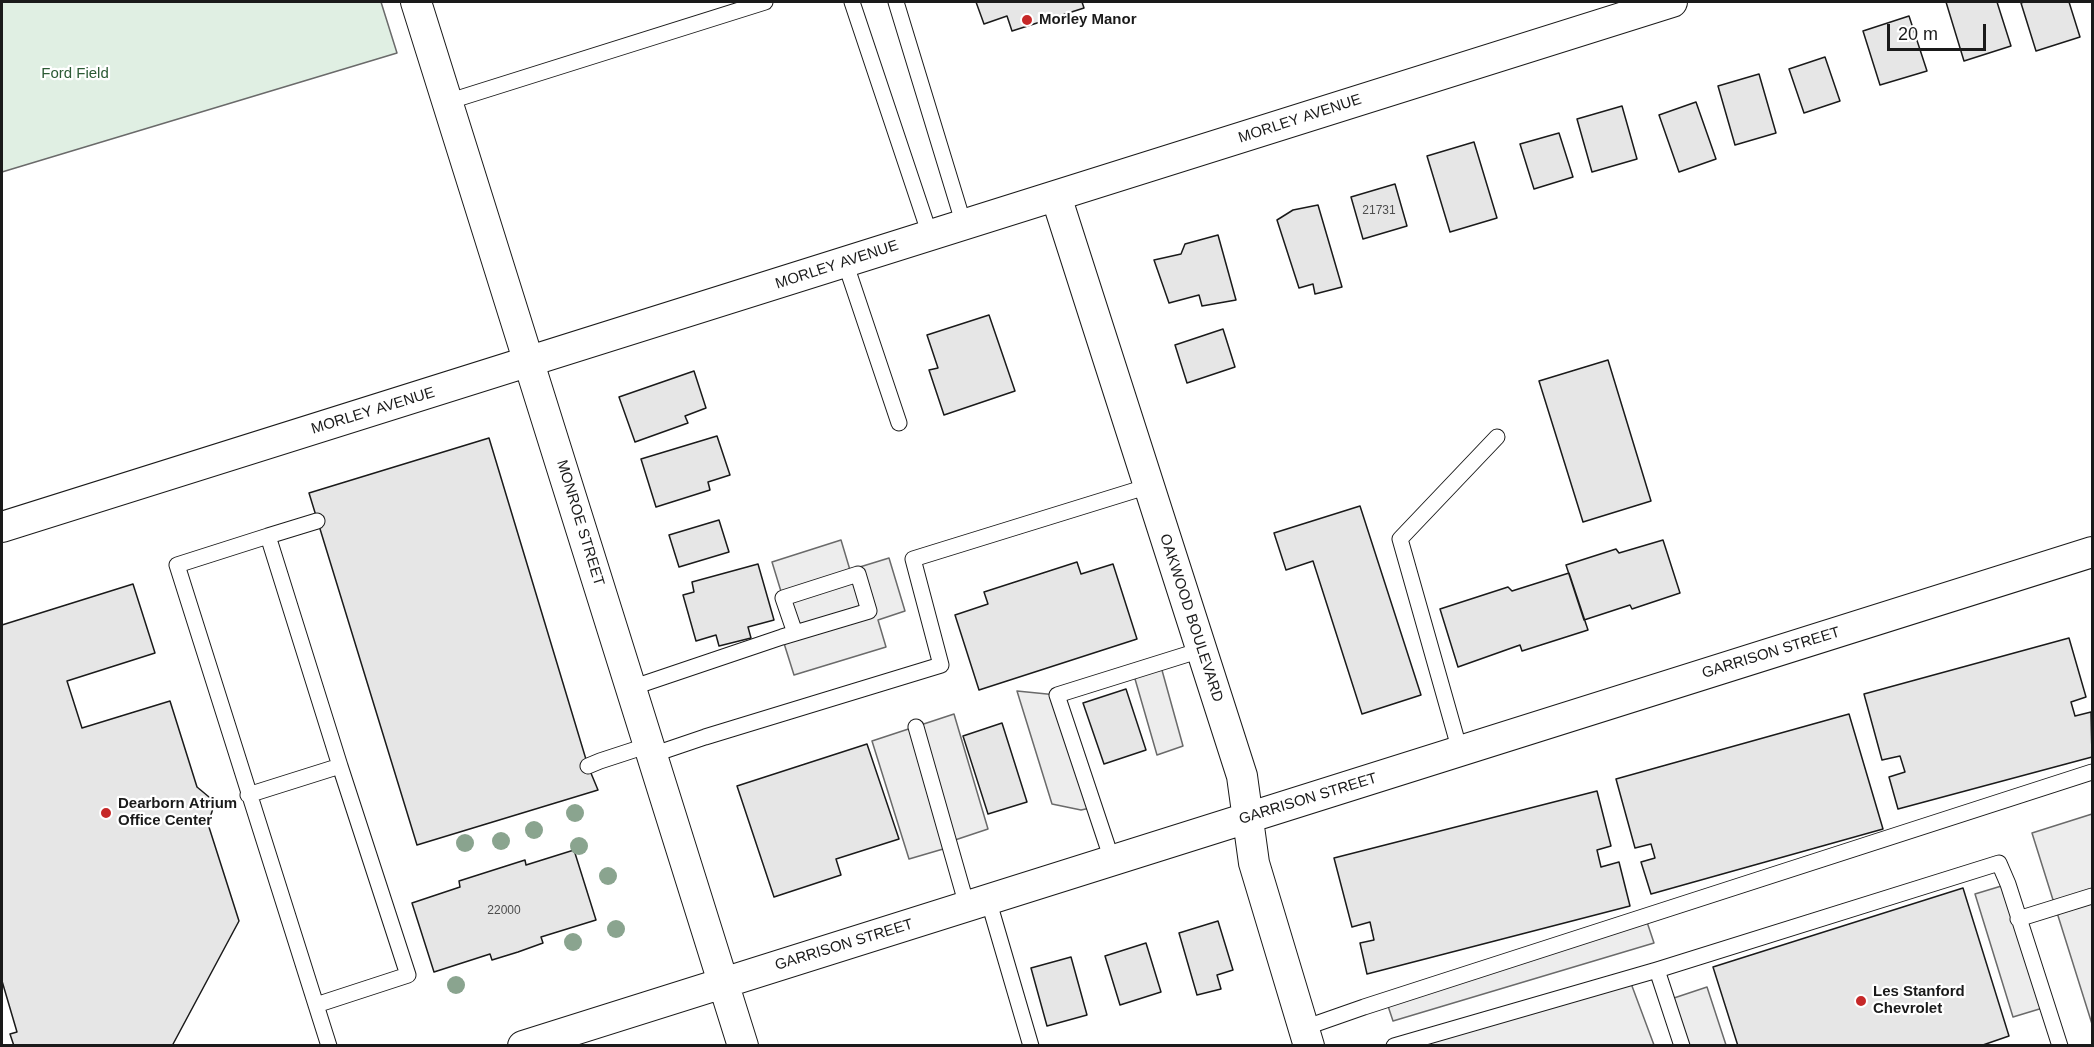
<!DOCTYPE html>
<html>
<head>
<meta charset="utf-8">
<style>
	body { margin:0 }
	#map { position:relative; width:2094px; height:1047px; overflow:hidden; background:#fff; font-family:Helvetica,sans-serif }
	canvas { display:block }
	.frame { position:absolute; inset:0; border:3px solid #1a1a1a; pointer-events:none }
	.scale { position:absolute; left:1887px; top:24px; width:99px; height:27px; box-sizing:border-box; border:3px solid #1a1a1a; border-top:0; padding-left:8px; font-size:18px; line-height:21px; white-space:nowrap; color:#1a1a1a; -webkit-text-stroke:4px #fff; paint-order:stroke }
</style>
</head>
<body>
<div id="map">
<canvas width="2094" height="1047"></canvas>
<div class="frame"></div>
<div class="scale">20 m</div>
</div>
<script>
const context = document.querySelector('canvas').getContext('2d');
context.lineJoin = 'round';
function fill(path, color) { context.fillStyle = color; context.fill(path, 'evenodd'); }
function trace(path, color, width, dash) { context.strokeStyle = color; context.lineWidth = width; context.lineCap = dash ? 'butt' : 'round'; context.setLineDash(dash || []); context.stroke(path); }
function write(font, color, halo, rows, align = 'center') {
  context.font = font + ' Helvetica,sans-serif'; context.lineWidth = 4.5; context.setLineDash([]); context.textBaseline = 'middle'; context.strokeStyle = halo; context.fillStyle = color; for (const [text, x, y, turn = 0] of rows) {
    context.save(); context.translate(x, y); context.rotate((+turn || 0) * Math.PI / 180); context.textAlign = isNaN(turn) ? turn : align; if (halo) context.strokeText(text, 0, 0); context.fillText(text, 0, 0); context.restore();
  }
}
const green = new Path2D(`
	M2,2H381L397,53L2,172Z`);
fill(green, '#e0efe3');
trace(green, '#6a6a6a', 1.5);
const parking = new Path2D(`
	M841,540L850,570L889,558L905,611L878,620L886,647L794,675L782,637L794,634L772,562Z
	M1160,663L1183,746L1157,755L1133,672Z
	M1017,691L1057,695L1095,807L1081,810L1052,804Z
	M954,714L988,829L949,842L950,847L909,859L872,741Z
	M2092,814V1024L2032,833Z
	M2008,884L2046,1007L2013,1017L1975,894Z
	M1645,916L1654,943L1393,1021L1386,1000Z
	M1629,978L1654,1045L1414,1046Z
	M1707,987L1726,1045H1683L1668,1000Z`);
fill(parking, '#ededed');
trace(parking, '#6a6a6a', 1.5);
const building = new Path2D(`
	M976,2H1082L1084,8L1012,31L1007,16L984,24Z
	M1946,2H1997L2011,46L1964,61Z
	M2024,2H2069L2080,37L2036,51L2021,3Z
	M1909,16L1927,71L1880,85L1863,31Z
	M1825,57L1840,101L1804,113L1789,69Z
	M1759,74L1776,133L1735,145L1718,86Z
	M1696,102L1716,159L1679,172L1659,115Z
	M1622,106L1637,159L1592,172L1577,119Z
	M1559,133L1573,177L1534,189L1520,144Z
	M1474,142L1497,218L1450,232L1427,156Z
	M1395,184L1407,226L1363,239L1351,197Z
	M1318,205L1342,287L1315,294L1313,284L1299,288L1277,220L1293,210Z
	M1218,235L1236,300L1202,306L1199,295L1169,303L1154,260L1181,254L1185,244Z
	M989,315L1015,391L944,415L929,370L938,368L927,335Z
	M1223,329L1235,367L1187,383L1175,345Z
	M1608,360L1651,501L1583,522L1539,381Z
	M694,371L706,408L685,416L688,423L635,442L619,397Z
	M717,436L730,475L708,482L710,490L656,507L641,459Z
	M489,438L588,766L598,790L417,845L309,493Z
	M1360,506L1421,695L1362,714L1313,561L1286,570L1274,533Z
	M719,520L729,552L679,567L669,535Z
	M1663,540L1680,593L1632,609L1630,605L1584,620L1566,565L1616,549L1619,553Z
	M1077,562L1081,574L1113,564L1137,639L979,690L955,615L988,604L984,592Z
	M758,564L774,620L748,627L751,638L719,646L716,635L696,641L683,595L694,592L692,582Z
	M1569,573L1588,630L1522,651L1520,645L1458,667L1440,609L1508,587L1512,591Z
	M133,584L155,653L67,681L82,728L170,701L197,787L215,802L208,824L239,921L172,1046H14L10,1034L17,1032L2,981V625Z
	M2069,638L2086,697L2071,702L2075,716L2091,712L2092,757L1898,809L1889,777L1905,772L1900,756L1882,760L1864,694Z
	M1126,689L1146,750L1104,764L1083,703Z
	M1849,714L1883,829L1651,894L1641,862L1655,858L1651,844L1635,848L1616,779Z
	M1002,723L1027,802L988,814L963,736Z
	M867,744L899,839L836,859L841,875L774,897L737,786Z
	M1597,791L1611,846L1597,850L1601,867L1619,862L1630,906L1367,974L1360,943L1374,940L1370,922L1352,927L1334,858Z
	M574,850L596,920L541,937L543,943L518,952L492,960L490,954L434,972L412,903L460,887L459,881L525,860L526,865Z
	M1963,888L2009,1036L1980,1046H1738L1713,967Z
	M1218,921L1233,970L1217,975L1221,989L1197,995L1179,933Z
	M1146,943L1161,992L1120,1005L1105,956Z
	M1071,957L1087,1015L1047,1026L1031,968Z`);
fill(building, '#e6e6e6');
trace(building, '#1a1a1a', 1.5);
const lane = new Path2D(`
	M852,2L930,235
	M896,2L964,225
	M447,102L765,2
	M845,262L899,423
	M268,536L317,521
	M631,688L782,637L869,611L858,574L783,598L795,633
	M916,727L967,906
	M1460,751L1400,539L1497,437
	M652,755L705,737L941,665L913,559L1149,486
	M588,766L600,761L649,745
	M248,795L340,766L268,536L177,565L329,1046
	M1112,860L1057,695L1201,650
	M988,899L1031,1046
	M2018,919L2092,896
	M1657,970L1682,1046
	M316,1005L408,975L340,766
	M1304,1028L1364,1007L2092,772
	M1394,1046L1657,970L1999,863L2008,884L2060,1046`);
const street = new Path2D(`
	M416,2L743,1046
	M1056,196L1242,776L1254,863L1309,1046
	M2,527L1672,2
	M523,1046L2092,552`);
trace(lane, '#1a1a1a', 17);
trace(street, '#1a1a1a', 32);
trace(lane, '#fff', 15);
trace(street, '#fff', 30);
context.fillStyle = '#8aa48f';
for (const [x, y] of [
	[575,813],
	[534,830],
	[501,841],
	[465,843],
	[579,846],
	[608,876],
	[616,929],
	[573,942],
	[456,985]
]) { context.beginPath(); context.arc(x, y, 9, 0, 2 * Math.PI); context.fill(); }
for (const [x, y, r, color] of [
	[1027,20,6,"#c62828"],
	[106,813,6,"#c62828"],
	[1861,1001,6,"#c62828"]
]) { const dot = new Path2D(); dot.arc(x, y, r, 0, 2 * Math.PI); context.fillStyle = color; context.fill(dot); trace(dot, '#fff', 2); }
write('12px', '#4d4d4d', null, [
	["21731",1379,211],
	["22000",504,911]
]);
write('bold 15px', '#1a1a1a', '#fff', [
	["Morley Manor",1039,20],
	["Dearborn Atrium",118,804],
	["Office Center",118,821],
	["Les Stanford",1873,992],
	["Chevrolet",1873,1009]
], 'left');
write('15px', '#2b5a34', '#fff', [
	["Ford Field",75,74]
]);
write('15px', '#1a1a1a', '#fff', [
	["MORLEY AVENUE",1300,119,-18],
	["MORLEY AVENUE",837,265,-18],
	["MORLEY AVENUE",373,411,-17],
	["MONROE STREET",580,523,73],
	["OAKWOOD BOULEVARD",1191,618,72],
	["GARRISON STREET",1771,653,-17],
	["GARRISON STREET",1308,799,-17],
	["GARRISON STREET",844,945,-17]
]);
</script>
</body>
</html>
